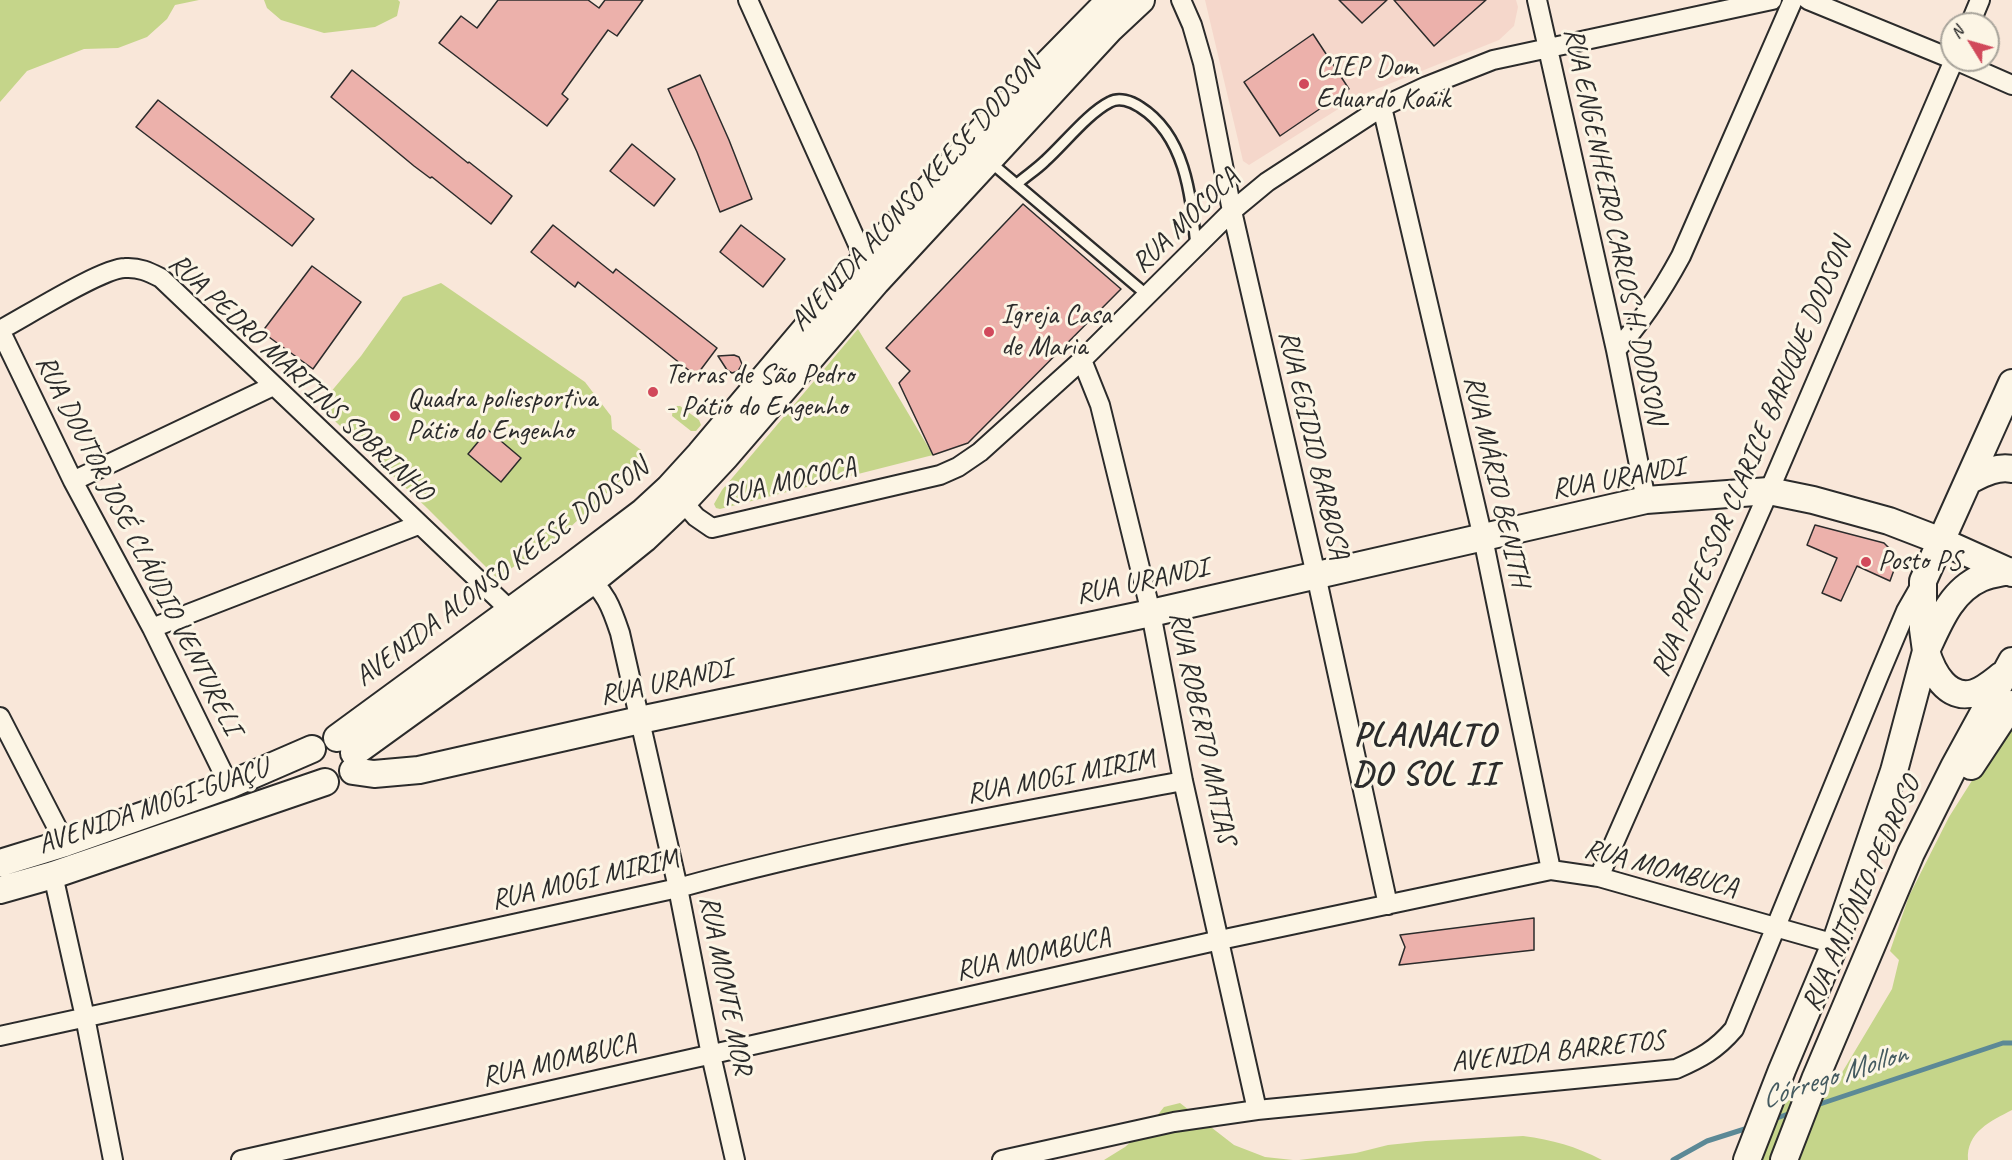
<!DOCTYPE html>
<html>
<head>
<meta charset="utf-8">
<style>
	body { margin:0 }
	#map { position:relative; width:2012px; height:1160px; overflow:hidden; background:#f9e7d9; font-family:Caveat,sans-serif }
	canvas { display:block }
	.north { position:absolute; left:1940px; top:12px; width:60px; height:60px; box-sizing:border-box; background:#fcf5e5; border:2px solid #a8a49b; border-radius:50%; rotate:307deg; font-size:16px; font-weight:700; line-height:24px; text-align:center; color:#2b2b2b }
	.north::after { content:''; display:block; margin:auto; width:21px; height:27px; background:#d1495b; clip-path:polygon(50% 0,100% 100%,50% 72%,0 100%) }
</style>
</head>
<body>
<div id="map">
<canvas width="2012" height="1160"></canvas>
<div class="north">N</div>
</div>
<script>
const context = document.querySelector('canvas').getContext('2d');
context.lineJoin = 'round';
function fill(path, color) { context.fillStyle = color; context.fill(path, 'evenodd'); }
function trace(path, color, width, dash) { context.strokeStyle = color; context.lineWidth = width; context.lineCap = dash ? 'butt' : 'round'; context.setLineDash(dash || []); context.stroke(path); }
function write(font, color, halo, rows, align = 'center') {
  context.font = font + ' Caveat,sans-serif'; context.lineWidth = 6; context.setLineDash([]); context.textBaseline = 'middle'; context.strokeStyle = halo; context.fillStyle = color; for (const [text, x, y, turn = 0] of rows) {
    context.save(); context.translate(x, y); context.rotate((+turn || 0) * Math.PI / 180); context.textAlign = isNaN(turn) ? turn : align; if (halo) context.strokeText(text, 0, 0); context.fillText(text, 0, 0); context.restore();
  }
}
fill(new Path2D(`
	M1205,0H1516L1518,7L1514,26L1499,40L1359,96L1249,165L1243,161Z`), '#f5d7cb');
fill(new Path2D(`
	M0,0H199L175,5L167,19L147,37L118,48L84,49L27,71L0,102Z
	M264,0H398L400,2L397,16L375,27L324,33L281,20L267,8Z
	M441,283L585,382L611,416L612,429L644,452L625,476L565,532L497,578L427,508L319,406L361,356L403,297Z
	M858,329L933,455L720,509L716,508L714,504L722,490Z
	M677,406H680L699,420L701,425L696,431H691L672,416L673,408Z
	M2012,722V1110C1991,1121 1966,1132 1968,1160H1751L1774,1086L1793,1083L1820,1091L1840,1076L1892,989L1899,960L1890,951L1909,896L1949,817L1997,741Z
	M1180,1103L1234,1145L1265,1157L1293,1160H1104L1125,1147L1149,1126L1164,1107Z
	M1523,1136C1553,1140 1575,1146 1602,1160H1299L1356,1153L1388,1145L1426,1141Z`), '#c5d58a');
trace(new Path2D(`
	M1814,1106L2003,1043H2012
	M1771,1120L1794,1112
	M1673,1160L1707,1141L1751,1127`), '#5c8996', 5);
const building = new Path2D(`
	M498,0H588L599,8L605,0H643L617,36L608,30L562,94L568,99L547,126L439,43L461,16L477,28Z
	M1339,0H1387L1362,23Z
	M1394,0H1486L1434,46Z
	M1313,34L1349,89L1280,136L1244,82Z
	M352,70L468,163L469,162L512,196L491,224L432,177L430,178L414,166L331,97Z
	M700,75L729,140L752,199L720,212L697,152L668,89Z
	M158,100L314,219L292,246L136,127Z
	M632,144L675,179L654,206L610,171Z
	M1023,204L1121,289L968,443L933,455L899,383L910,371L886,348Z
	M553,225L613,273L616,269L717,348L696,376L578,282L575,287L531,252Z
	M741,225L785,259L763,287L720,252Z
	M312,266L361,302L313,369L262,332Z
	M734,355L739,357L742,364L738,371L732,373L727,370L718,356Z
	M488,430L521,458L501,482L468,454Z
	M1815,525L1884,543L1895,554L1898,559L1890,581L1857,566L1841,601L1822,593L1837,558L1807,545Z
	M1534,918V950L1399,965L1405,947L1400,935Z`);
fill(building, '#ecb1ab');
trace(building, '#2b2b2b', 1.5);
const lane = new Path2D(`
	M989,161L1147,295
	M1017,184C1026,176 1037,169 1045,161C1064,144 1088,113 1110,102C1119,97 1131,101 1140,107C1186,136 1191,197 1196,246`);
const street = new Path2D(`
	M748,0L869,269
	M1181,0L1192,25L1203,63L1232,211L1316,575L1388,905
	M1537,0L1616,350L1646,500
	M1808,0L1952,59
	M1970,24L1980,0
	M1955,60L2012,85
	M1382,107L1483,538L1551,870
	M0,330C25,317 102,268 125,268C139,267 149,272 161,278L510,610
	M0,330L73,481L152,628L229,785
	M1616,350C1643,321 1662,291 1681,256L1793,0
	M1082,360L1100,405L1151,613L1183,781L1257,1110
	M73,481L273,386
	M683,502L696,517L712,528L940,475L958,467L980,452L1082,360L1232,211L1267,182L1382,107L1427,86L1493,60L1772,0
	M582,575C605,588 612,609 620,633L678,888L711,1055L735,1160
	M152,628L418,525
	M0,717L65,843
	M53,875L85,1017L113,1160
	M1599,877L1769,491L1954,60
	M0,1036L678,888C844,842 1014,813 1183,781
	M241,1160L1220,940L1551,870L1599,877L1835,944
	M1002,1160L1174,1122L1257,1110L1676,1069C1701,1058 1716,1050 1734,1029L1879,675L1906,611L1922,583`);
const secondary = new Path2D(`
	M1968,481C1982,474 1996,466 2012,469
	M2002,675C1993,682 1984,690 1974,693C1947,701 1932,671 1926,651C1939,623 1951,591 1981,578C1990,574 2000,573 2009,571
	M337,738L569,568L643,512L669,488L700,454L864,260L992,120L1110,0
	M354,753L592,581L644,539L683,502L726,456L876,282L1110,29L1141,0
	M1971,766L2012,704
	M353,771L374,774L419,770L640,720L1151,613L1646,500L1769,491L1813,500L1889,521L1941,541L2012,573
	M0,863L65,843L229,785L312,749
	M0,890L53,875L325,782
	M1747,1160L1782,1070L1835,944L1894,771L1926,651L1923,629V581L2012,383
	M1784,1160L1816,1077L1911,853L1954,767L2012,661`);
trace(lane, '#2b2b2b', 14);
trace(street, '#2b2b2b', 22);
trace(secondary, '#2b2b2b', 30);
trace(lane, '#fcf5e5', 9);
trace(street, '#fcf5e5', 18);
trace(secondary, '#fcf5e5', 26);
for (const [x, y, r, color] of [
	[1304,84,6,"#d1495b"],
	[989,332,6,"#d1495b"],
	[653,392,6,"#d1495b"],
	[395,416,6,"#d1495b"],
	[1866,562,6,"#d1495b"]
]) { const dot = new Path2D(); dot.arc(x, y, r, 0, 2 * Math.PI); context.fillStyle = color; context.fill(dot); trace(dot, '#fcf5e5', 2); }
write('28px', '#2b2b2b', '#fcf5e5', [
	["CIEP Dom",1316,68],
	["Eduardo Koaik",1316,100],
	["Igreja Casa",1001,316],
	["de Maria",1001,348],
	["Terras de São Pedro",665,376],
	["- Pátio do Engenho",665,408],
	["Quadra poliesportiva",407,400],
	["Pátio do Engenho",407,432],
	["Posto PS",1878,562]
], 'left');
write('28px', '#2b2b2b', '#fcf5e5', [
	["AVENIDA ALONSO KEESE DODSON",916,194,-48],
	["RUA MOCOCA",1186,221,-44],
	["RUA ENGENHEIRO CARLOS H. DODSON",1614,226,78],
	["RUA PEDRO MARTINS SOBRINHO",300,378,43],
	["RUA EGIDIO BARBOSA",1313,445,77],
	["RUA PROFESSOR CLARICE BARUQUE DODSON",1752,458,-67],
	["RUA URANDI",1618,479,-10],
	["RUA MÁRIO BENITH",1496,481,77],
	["RUA MOCOCA",789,482,-13],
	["RUA DOUTOR JOSÉ CLÁUDIO VENTURELI",138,545,63],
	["AVENIDA ALONSO KEESE DODSON",502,573,-37],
	["RUA URANDI",1142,582,-12],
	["RUA URANDI",666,683,-12],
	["RUA ROBERTO MATIAS",1202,728,78],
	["RUA MOGI MIRIM",1061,777,-11],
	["AVENIDA MOGI-GUAÇU",153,807,-19],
	["RUA MOMBUCA",1661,869,15],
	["RUA MOGI MIRIM",585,880,-13],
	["RUA ANTÔNIO PEDROSO",1862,894,-66],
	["RUA MOMBUCA",1033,955,-13],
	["RUA MONTE MOR",725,985,79],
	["AVENIDA BARRETOS",1558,1052,-6],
	["RUA MOMBUCA",559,1061,-13]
]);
write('italic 30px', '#445a60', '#fcf5e5', [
	["Córrego Mollon",1834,1077,-18]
]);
context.letterSpacing = '1.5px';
write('bold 34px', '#2b2b2b', '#fcf5e5', [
	["PLANALTO",1425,736],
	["DO SOL II",1425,775]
]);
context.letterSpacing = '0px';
</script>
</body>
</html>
